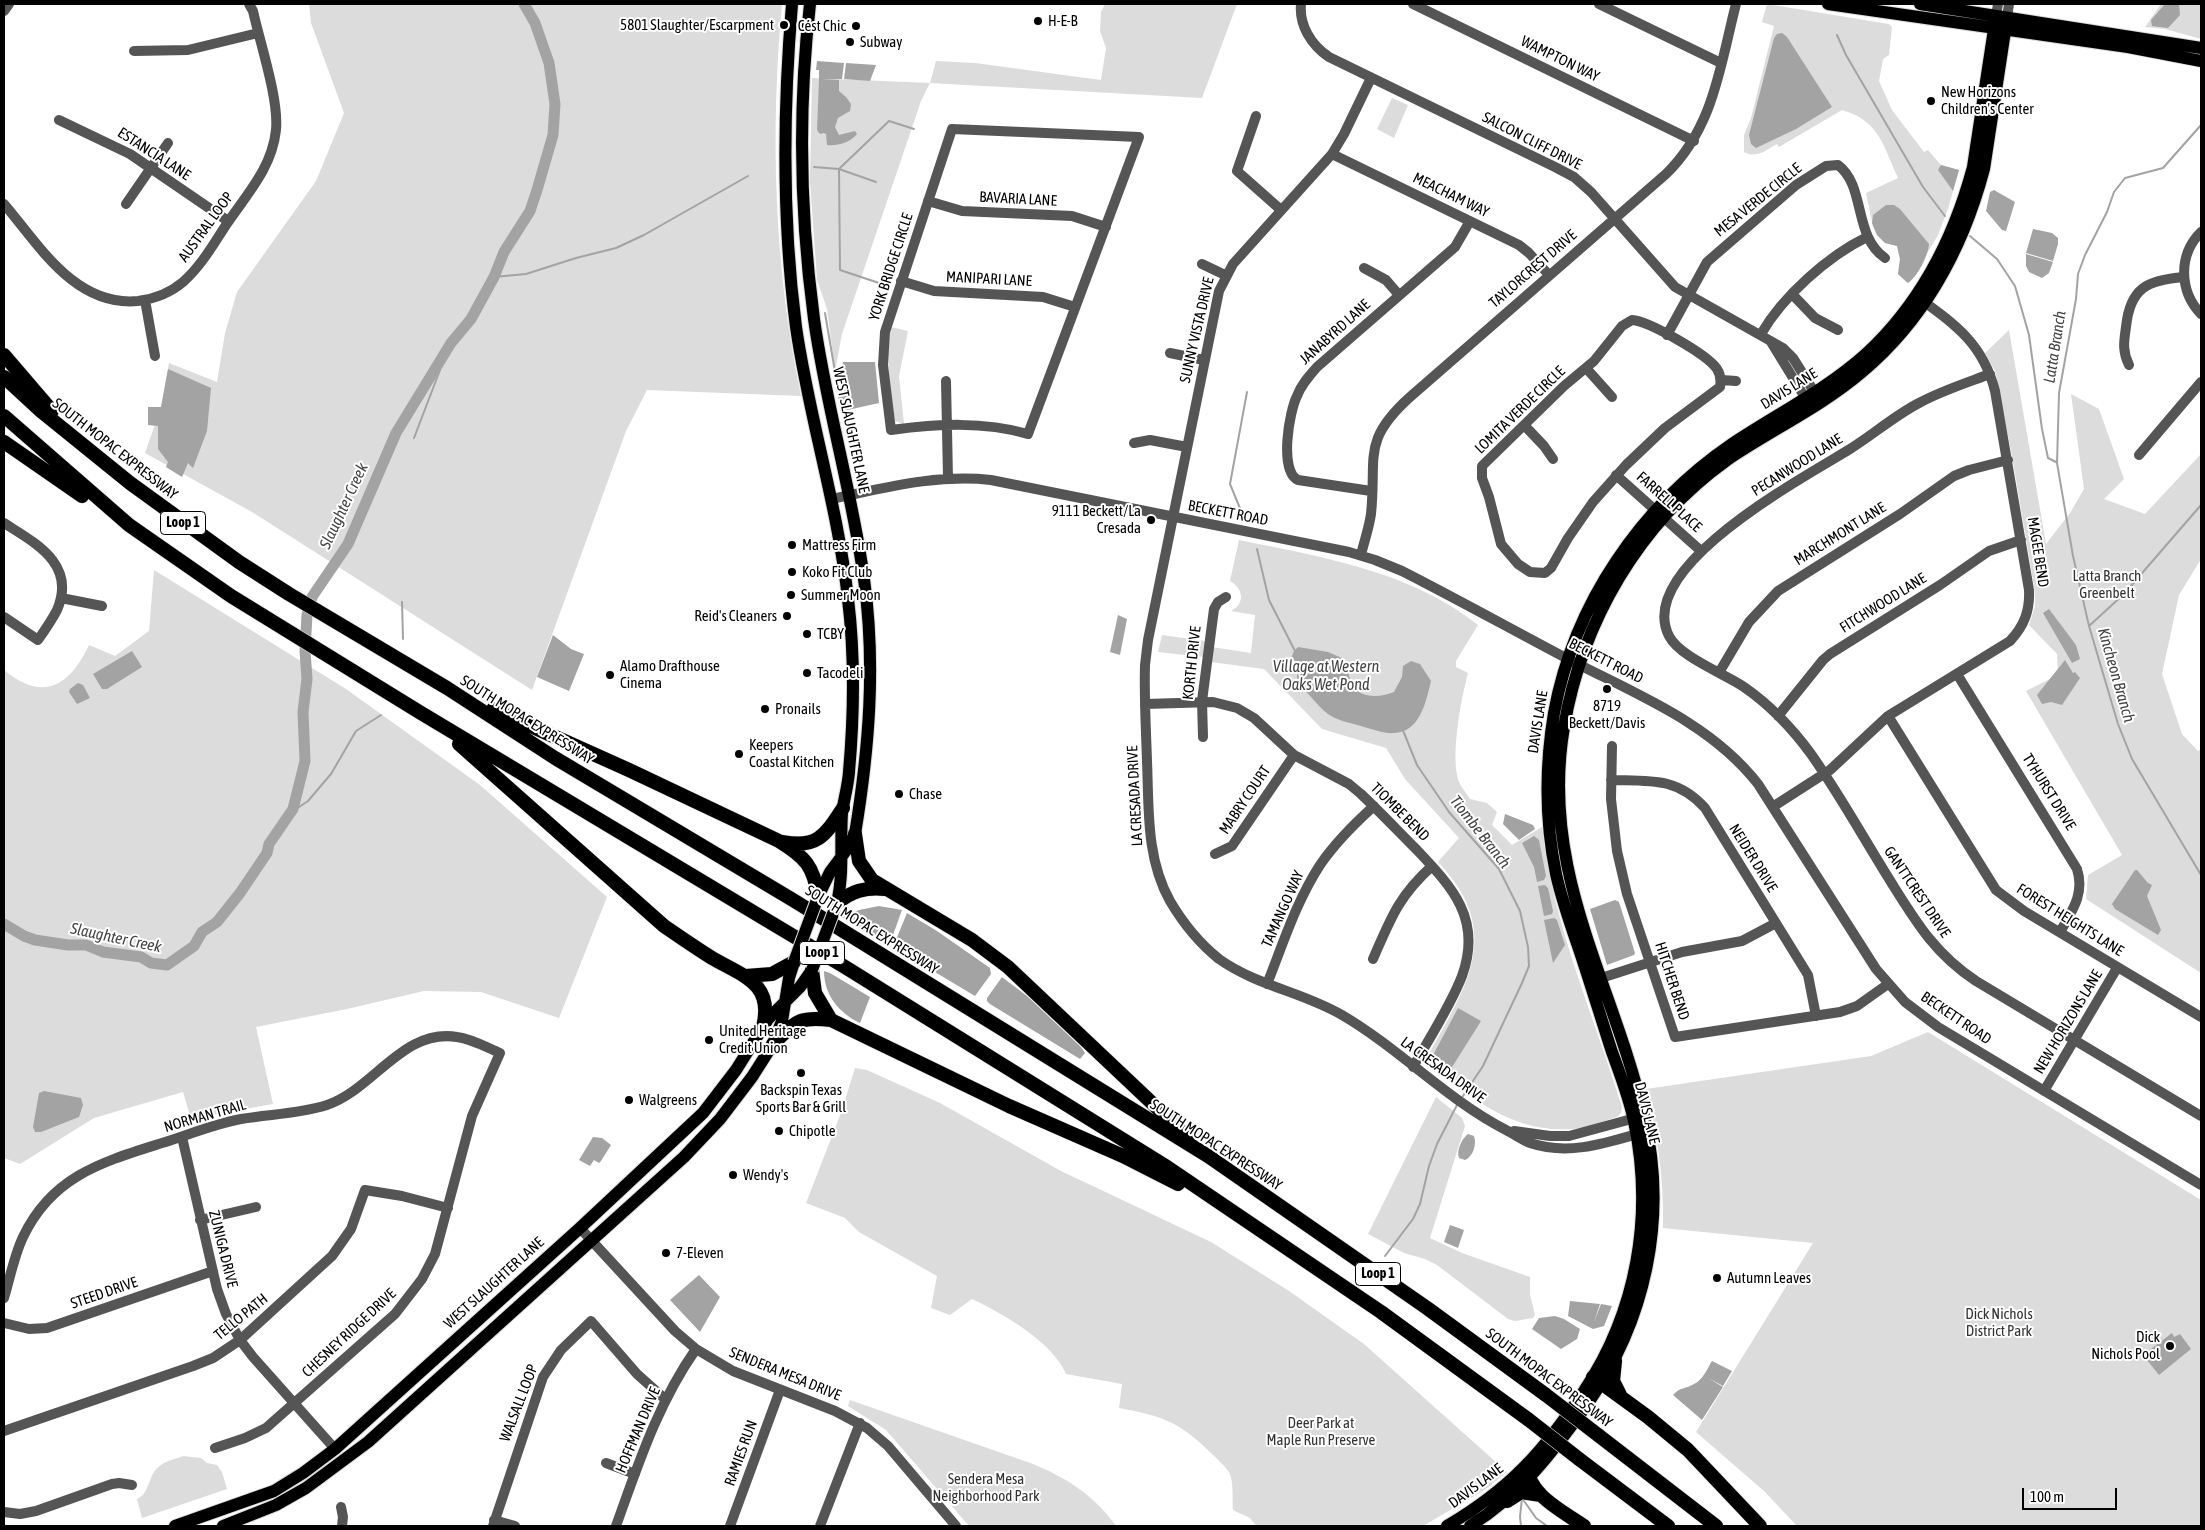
<!DOCTYPE html>
<html>
<head>
<meta charset="utf-8">
<style>
	body { margin:0 }
	#map { position:relative; width:2205px; height:1530px; overflow:hidden; background:#fff; font-family:"Asap Condensed",sans-serif }
	canvas { display:block }
	.frame { position:absolute; inset:0; border:5px solid #000; pointer-events:none }
	.scale { position:absolute; left:2022px; top:1488px; width:95px; height:22px; box-sizing:border-box; border:2px solid #000; border-top:0; padding-left:6px; font-size:15px; line-height:18px; white-space:nowrap; color:#000; -webkit-text-stroke:4px #fff; paint-order:stroke }
</style>
</head>
<body>
<div id="map">
<canvas width="2205" height="1530"></canvas>
<div class="frame"></div>
<div class="scale">100 m</div>
</div>
<script>
const context = document.querySelector('canvas').getContext('2d');
context.lineJoin = 'round';
function fill(path, color) { context.fillStyle = color; context.fill(path, 'evenodd'); }
function trace(path, color, width, dash) { context.strokeStyle = color; context.lineWidth = width; context.lineCap = dash ? 'butt' : 'round'; context.setLineDash(dash || []); context.stroke(path); }
function write(font, color, halo, rows, align = 'center') {
  context.font = font + ' "Asap Condensed",sans-serif'; context.lineWidth = 4; context.setLineDash([]); context.textBaseline = 'middle'; context.strokeStyle = halo; context.fillStyle = color; for (const [text, x, y, turn = 0] of rows) {
    context.save(); context.translate(x, y); context.rotate((+turn || 0) * Math.PI / 180); context.textAlign = isNaN(turn) ? turn : align; if (halo) context.strokeText(text, 0, 0); context.fillText(text, 0, 0); context.restore();
  }
}
fill(new Path2D(`
	M309,4H782C770,133 774,268 801,396L647,390L626,431L532,690L252,512L145,453L161,407L169,363L217,382L225,333L237,292L316,181L344,113L311,23Z
	M1105,4H1237L1202,98L930,83L921,101L842,334L835,371L827,309L817,280L810,181L812,78L930,83L936,61L975,63L1101,80L1106,48L1100,31L1101,12Z
	M1767,4L1889,24L1892,27L1889,55L1883,59L1879,81L1892,110L1924,152L1928,150L1941,165L1959,170L1948,209L1938,235L1910,282H1906L1898,274L1900,259L1897,246L1885,243L1877,235L1873,227L1866,193L1898,178C1883,146 1880,121 1842,110L1779,147L1777,144C1766,150 1756,159 1744,152V135L1751,118L1774,26L1762,22Z
	M2161,4H2201V39L2165,29L2145,27Z
	M1392,98L1408,105L1394,138L1377,129Z
	M891,327L908,331L899,376L904,424L895,421C890,389 885,359 891,327Z
	M2009,330L2046,544L2070,513L2084,489L2071,394L2099,409L2124,479L2104,499L2145,514L2201,454V559L2179,595L2162,674L2182,734L2198,751L2201,749V973L2086,899L2088,875L2122,855L2026,691L2058,675L2057,654L2029,625L2035,606V592L2012,456L1995,371L1985,353Z
	M1239,540C1322,557 1410,571 1478,625L1456,661V667L1468,673C1461,699 1452,748 1457,775C1458,784 1465,791 1470,799L1487,803L1497,812L1492,825L1512,845L1542,827C1552,922 1594,1016 1622,1107L1621,1113L1617,1117C1603,1121 1587,1128 1572,1129C1510,1133 1471,1097 1425,1061C1464,989 1507,935 1438,862L1459,838L1405,779L1386,748L1322,729L1264,669L1203,661V657L1158,652L1162,635L1205,641V646L1251,653L1255,615L1231,611C1245,604 1244,589 1230,581Z
	M154,570L346,689L480,785L607,897L559,1018L481,992L424,991L347,1009L256,1027L273,1104L191,1119L183,1092L94,1118L20,1164L4,1158V670C43,702 69,687 89,645L115,656L149,631Z
	M1928,1032L2201,1200V1526H1797L1765,1492L1696,1432L1813,1243L1663,1228C1664,1180 1658,1136 1646,1089L1871,1056Z
	M855,1068L867,1070L940,1103L1061,1171L1211,1242L1289,1291L1364,1344L1507,1472L1486,1489L1423,1526H1256L1250,1518L1233,1510C1232,1499 1234,1482 1229,1472C1224,1465 1216,1458 1210,1452C1178,1421 1162,1416 1119,1408L1122,1384L1066,1374C1053,1342 1002,1313 972,1299L950,1315L931,1308L937,1276L859,1232L845,1218L806,1203L841,1113Z
	M1436,1097L1462,1118L1465,1126L1430,1238L1462,1253L1530,1277V1295L1535,1315L1533,1318L1515,1321L1508,1319L1437,1265L1425,1259L1404,1253L1368,1234Z
	M850,1400L1033,1464C1067,1478 1095,1496 1116,1526H969L886,1430L848,1406Z
	M183,1456L201,1458L207,1463L217,1465L222,1472L227,1489L142,1518L137,1499C151,1493 147,1474 161,1465C167,1460 177,1459 183,1456Z`), '#dcdcdc');
fill(new Path2D(`
	M2165,4H2179L2180,15L2168,28L2152,26L2151,20Z
	M1782,33L1787,37L1832,107L1796,129L1756,148L1751,144L1749,135L1774,38L1777,34Z
	M817,61L844,63L842,79H822L839,80V91L846,97L851,104L850,111L838,118L835,127L839,135L855,131L857,134C850,143 837,146 827,145L826,134L824,133L820,134L817,130L819,79V70H816Z
	M846,63L876,65L870,81L844,79Z
	M1941,165L1959,170L1953,191L1938,170Z
	M1994,190L2015,202L2006,231L2002,230L1986,211L1990,192Z
	M1886,205H1894L1900,209L1929,244C1928,256 1918,276 1908,283L1898,274L1900,259L1897,246L1885,243L1877,235L1872,223L1873,215Z
	M2033,229L2052,233L2058,238V244L2053,261L2026,253Z
	M2026,254L2053,262L2049,273L2042,278L2029,272L2026,266Z
	M843,362H875L879,403L843,411L838,386Z
	M168,369L211,388L207,431L193,468L188,463L182,477L166,467L168,462L158,449V426L148,425V407H161Z
	M2049,609L2076,645L2080,659L2072,663L2043,613Z
	M1118,615L1127,619L1120,655L1110,652Z
	M553,635L571,649L584,654L569,691L537,677Z
	M1298,647L1328,652L1344,659C1348,667 1348,674 1351,682C1357,699 1380,698 1394,692L1402,677L1403,666L1411,661L1420,664L1431,681C1426,702 1420,732 1394,733C1385,734 1372,729 1364,727C1352,723 1338,721 1328,714C1316,705 1309,692 1298,685L1297,675L1299,668L1292,656L1294,651Z
	M132,651L142,667L107,689H102L93,674Z
	M2065,660L2073,673L2075,672L2080,678L2062,705L2051,702L2042,704L2037,695Z
	M78,683L83,685L90,698L77,704L69,692L70,689Z
	M1505,814L1533,825L1535,829L1519,840L1503,824Z
	M1534,836L1539,840L1546,876L1544,880L1537,882L1534,867L1522,843Z
	M2135,870H2137L2148,883L2152,885L2147,896L2161,930L2158,935L2115,909L2112,904Z
	M1545,885L1548,888L1553,911L1552,914L1544,916L1538,886Z
	M1615,900L1619,902L1635,953L1634,955L1607,965L1590,909Z
	M879,906L902,910L889,946L842,917L859,910Z
	M907,913L937,931L990,968L991,974L975,996L893,947Z
	M1554,918L1557,920L1565,945L1553,963L1544,920Z
	M824,971L830,973L870,997L860,1023C839,1013 824,995 824,971Z
	M1002,977L1027,996L1081,1047L1085,1053L1080,1059L990,1004L987,1001V998Z
	M1458,1008L1481,1021L1449,1072L1431,1059Z
	M44,1091L81,1098L83,1105L79,1117L41,1132H35L33,1127L39,1093Z
	M1468,1134L1474,1136C1477,1144 1473,1157 1465,1160L1459,1158C1456,1151 1462,1138 1468,1134Z
	M593,1137L602,1138L611,1145L601,1161L599,1163L594,1160L590,1166L579,1160Z
	M1450,1225L1464,1230L1458,1248L1444,1242Z
	M699,1275L720,1297L700,1332L670,1300Z
	M1570,1301L1600,1304L1594,1322L1601,1304L1612,1306L1604,1326L1593,1329L1568,1316Z
	M1555,1316L1564,1319L1580,1329L1577,1339L1561,1349L1532,1329L1539,1318Z
	M2172,1333L2174,1337L2180,1334L2191,1349L2159,1375L2143,1355Z
	M1712,1361L1732,1371L1723,1386L1708,1378L1723,1387L1702,1420L1673,1395C1680,1387 1686,1389 1694,1384C1703,1380 1707,1369 1712,1361Z`), '#a3a3a3');
trace(new Path2D(`
	M1837,35L1846,55L1923,187L1945,216
	M814,167L839,169L876,182
	M1970,236L1997,259L2015,286L2029,335L2042,429L2048,458L2056,462
	M494,277L526,274L576,258L616,248L644,235L748,176
	M882,284L840,270L839,169L889,121L914,129
	M825,313L841,407
	M414,438L440,370L437,366
	M2201,505L2124,594L2089,626L2118,724L2132,759L2201,875
	M1244,518L1230,484L1247,392
	M1257,549L1269,600L1295,651
	M402,602L403,639
	M2089,626L2073,556L2057,463L2059,393L2076,299L2078,274L2085,255L2107,212L2114,192L2125,178L2163,168L2201,125
	M1402,728L1417,765L1449,812L1499,869L1520,911L1528,947L1529,966L1522,983L1483,1066L1461,1099
	M290,813L308,801L331,774L356,731L381,715
	M1385,1256L1413,1219L1420,1204L1429,1166L1437,1144L1457,1105
	M1522,1498L1536,1518L1547,1526
	M1521,1526L1520,1517L1522,1498`), '#a3a3a3', 2);
trace(new Path2D(`
	M4,924L24,936L35,940L68,945H86L103,952L141,957L151,963L167,965L194,946L202,932L217,922L240,893L267,853L269,844L293,809L305,761L303,712L307,679L305,651L307,615L312,597L348,544L396,433L451,343L471,319L494,277L504,252L530,211L537,190L553,135L555,104L549,63L535,23L524,4`), '#a3a3a3', 11);
const major = new Path2D(`
	M792,4C783,111 782,220 796,327C809,418 838,507 848,599C855,656 854,715 849,772C848,786 844,799 842,813C840,843 844,873 837,903
	M810,4C798,108 800,215 814,319C826,406 852,491 864,579C876,665 869,749 855,834L848,848L830,872L818,897
	M1828,4L2128,47L2201,61
	M1920,4L2201,48
	M175,1526L274,1491L303,1473L335,1449L580,1228L703,1113L736,1070L768,1019L800,987L812,970
	M223,1526L276,1505L306,1488L368,1442L684,1157L720,1119L752,1077L773,1044L782,1021L789,978L794,962
	M1447,1526C1510,1489 1543,1452 1584,1391C1637,1312 1654,1215 1634,1121C1629,1097 1620,1074 1612,1052C1601,1018 1591,985 1580,952C1571,926 1562,901 1556,874C1545,821 1545,767 1554,713C1574,604 1641,506 1732,444C1777,414 1826,390 1866,354C1921,303 1954,238 1973,167L1996,16
	M1470,1526C1520,1495 1552,1453 1586,1406C1646,1321 1668,1218 1644,1116C1613,982 1539,872 1564,727C1582,621 1639,523 1727,460C1771,430 1821,407 1862,372C1925,319 1963,248 1984,169L2007,18`);
const highway = new Path2D(`
	M4,355L52,411
	M4,377L41,411L130,483L239,562L289,594L447,688L555,758L793,900L1208,1156L1427,1308L1546,1395
	M4,416L129,525L231,596L421,713L845,967L1167,1167L1381,1312L1529,1420
	M4,442L82,496
	M493,709L629,770L779,841C805,857 814,866 818,897
	M459,744L664,926C680,937 696,948 712,958C743,976 774,983 763,1027
	M855,834L859,861L872,880L972,940L1008,967L1188,1137
	M783,842C818,849 826,834 843,808
	M837,903C852,891 865,887 885,889
	M812,970L815,993L831,1020
	M746,976L772,974L794,962
	M773,1044C796,1022 797,1016 831,1020L1009,1106L1123,1156L1178,1184
	M1615,1361L1613,1381L1621,1397
	M1593,1377L1648,1417L1688,1450L1760,1526
	M1598,1435L1716,1526
	M1579,1459L1668,1526
	M1528,1465C1525,1493 1564,1512 1584,1526
	M1507,1501L1521,1492L1541,1495`);
trace(major, '#dbdbdb', 14);
trace(highway, '#dbdbdb', 15);
trace(new Path2D(`
	M1301,4C1299,25 1311,45 1329,57L1555,167L1574,177L1591,192L1675,287L1783,348L1793,358L1818,398
	M1413,4L1694,141
	M1599,4L1721,63
	M4,11L9,4
	M1996,16L1998,4
	M2007,18L2009,4
	M134,51L188,50L258,33
	M1371,78L1344,134L1332,154L1233,264L1219,291L1148,640L1145,665C1144,697 1146,729 1147,761C1149,809 1146,858 1170,901C1183,923 1199,943 1219,959C1257,986 1303,992 1342,1015C1400,1049 1446,1099 1506,1130C1514,1134 1522,1140 1530,1143C1569,1156 1606,1143 1644,1132
	M1256,116L1237,171L1281,210
	M59,120L130,154L228,221
	M952,129L1139,137L1028,434C983,421 937,424 891,430L883,365L885,332Z
	M1332,154L1519,245L1529,253L1549,275
	M928,201L962,211L1072,216L1106,227
	M4,204C39,245 75,307 138,301C154,299 170,293 183,282C201,266 213,245 226,225C247,194 272,168 276,130C279,99 260,43 253,11L249,4
	M126,204L168,143
	M2201,232C2178,255 2179,291 2201,314
	M1202,264L1225,275
	M1364,268L1386,280L1399,295
	M901,281L934,291L1043,297L1075,307
	M1792,294L1815,318L1838,330
	M145,300L155,356
	M1632,320C1649,321 1708,355 1717,369C1721,375 1721,381 1720,387L1665,428L1626,465L1593,502L1568,538L1551,568L1545,573L1530,572L1518,564L1501,544L1489,497L1482,478V466L1564,386L1594,361L1622,326Z
	M1761,334C1783,296 1828,256 1867,237
	M1667,335L1707,262L1796,185L1826,166L1838,165C1866,186 1853,236 1885,258
	M1771,342L1809,404
	M1170,353L1204,360
	M2129,365C2122,351 2124,341 2126,327C2130,287 2148,280 2184,277
	M1586,368L1612,397
	M1990,374C1966,383 1941,391 1919,403C1894,416 1874,434 1850,449C1805,477 1634,567 1669,636C1680,657 1723,673 1744,687C1770,705 1792,728 1811,754C1840,795 1864,839 1891,882C1916,922 1935,954 1976,981L2201,1116
	M1722,380L1736,381
	M946,381L948,478
	M1525,426L1544,446L1553,459
	M1134,443L1150,440L1187,447
	M2139,455L2201,382
	M1616,475L1701,551
	M1371,491L1298,480C1279,471 1289,412 1297,396C1301,385 1309,376 1317,367L1455,247L1470,221
	M831,499C885,488 935,474 991,480L1349,552L1375,560L1402,571C1457,599 1511,629 1566,658C1633,693 1710,722 1758,784L1876,969L1905,1002L1938,1027L2201,1185
	M4,523C35,543 77,564 57,610C52,620 45,630 38,640L4,617
	M1361,555C1364,542 1369,528 1371,514C1377,457 1361,441 1410,397L1666,174C1714,127 1720,66 1736,4
	M61,598L102,606
	M1720,671L1749,622L1778,591L1900,514L1954,476L1969,470L2008,460
	M1957,674L2077,869C2085,894 2072,911 2060,932
	M1145,704L1213,702L1237,708L1254,718L1294,755L1349,784L1361,794C1380,812 1397,830 1415,848C1451,886 1483,918 1462,976C1451,1005 1429,1039 1413,1067
	M1778,716L1823,660L1830,654L1940,585L1989,551L2021,540
	M1888,716L1996,890L2024,911L2201,1017
	M1203,737L1202,701L1214,609L1218,602L1226,597
	M1612,746L1611,799L1617,851L1627,894L1675,1037L1840,1012L1857,1006L1888,984
	M1611,780C1650,781 1677,777 1705,808L1808,975L1816,1016
	M1774,806L1830,770L1888,716L2010,641C2024,626 2030,611 2029,590L1995,391C1983,344 1956,325 1919,298
	M1215,854L1232,846L1294,755
	M1373,959C1391,918 1398,897 1432,866
	M1595,980L1682,952L1742,941L1776,923
	M1267,984C1283,944 1296,902 1320,865C1335,843 1354,824 1374,806
	M2044,1091L2117,968
	M1514,1131L1550,1136H1569L1639,1117
	M182,1137L217,1289L226,1314L240,1340L253,1357L335,1449
	M200,1220L256,1207
	M580,1228L675,1331L696,1349L733,1371L835,1411L867,1428L888,1446L956,1526
	M4,1298C10,1278 14,1256 23,1237C52,1176 102,1162 162,1143C188,1135 214,1124 241,1119C270,1114 299,1114 327,1105C374,1089 403,1028 457,1037C472,1039 486,1047 500,1053L472,1116L435,1254L422,1279L395,1314L266,1428L245,1438L215,1448
	M4,1323L29,1329L47,1328L213,1271
	M4,1431L193,1366L213,1358L240,1340L332,1256L351,1229L365,1190L402,1196L448,1208
	M606,1463L635,1474
	M341,1507L343,1517L342,1526
	M4,1512L20,1514L36,1511L112,1484L119,1483L132,1485
	M494,1520L515,1526
	M493,1526L543,1377L561,1350L591,1321L637,1374L665,1399
	M616,1526C638,1465 658,1403 696,1349
	M730,1526L780,1390
	M820,1526L860,1423`), '#555', 10);
trace(major, '#000', 12);
trace(highway, '#000', 14);
const majorBridge = new Path2D(`
	M794,962L818,897
	M812,970L837,903`);
const highwayBridge = new Path2D(`
	M1546,1395L1598,1435
	M1529,1420L1579,1459`);
trace(majorBridge, '#dbdbdb', 14, []);
trace(highwayBridge, '#dbdbdb', 15, []);
trace(majorBridge, '#000', 12);
trace(highwayBridge, '#000', 14);
for (const [x, y, r, color] of [
	[1038,21,5,"#000"],
	[784,25,5,"#000"],
	[856,26,5,"#000"],
	[850,42,5,"#000"],
	[1931,101,5,"#000"],
	[1151,520,5,"#000"],
	[792,545,5,"#000"],
	[792,572,5,"#000"],
	[791,595,5,"#000"],
	[787,616,5,"#000"],
	[807,634,5,"#000"],
	[807,673,5,"#000"],
	[610,675,5,"#000"],
	[1607,689,5,"#000"],
	[765,709,5,"#000"],
	[739,754,5,"#000"],
	[899,794,5,"#000"],
	[709,1040,5,"#000"],
	[801,1073,5,"#000"],
	[629,1100,5,"#000"],
	[779,1131,5,"#000"],
	[733,1175,5,"#000"],
	[666,1253,5,"#000"],
	[1717,1278,5,"#000"],
	[2170,1346,5,"#000"]
]) { const dot = new Path2D(); dot.arc(x, y, r, 0, 2 * Math.PI); context.fillStyle = color; context.fill(dot); trace(dot, '#fff', 2); }
for (const [x, y, w] of [
	[183,523,45],
	[822,953,45],
	[1378,1274,45]
]) { const box = new Path2D(); box.roundRect(x - w / 2, y - 11.5, w, 23, 4); context.fillStyle = '#fff'; context.fill(box); trace(box, '#000', 1); }
write('bold 14px', '#000', null, [
	["Loop 1",183,523],
	["Loop 1",822,953],
	["Loop 1",1378,1274]
]);
write('15px', '#000', '#fff', [
	["H-E-B",1048,21],
	["5801 Slaughter/Escarpment",774,25,"right"],
	["Cést Chic",846,26,"right"],
	["Subway",860,42],
	["New Horizons",1941,92],
	["Children's Center",1941,109],
	["9111 Beckett/La",1141,511,"right"],
	["Cresada",1141,528,"right"],
	["Mattress Firm",802,545],
	["Koko Fit Club",802,572],
	["Summer Moon",801,595],
	["Reid's Cleaners",777,616,"right"],
	["TCBY",817,634],
	["Alamo Drafthouse",620,666],
	["Cinema",620,683],
	["Tacodeli",817,673],
	["8719",1607,706,"center"],
	["Beckett/Davis",1607,723,"center"],
	["Pronails",775,709],
	["Keepers",749,745],
	["Coastal Kitchen",749,762],
	["Chase",909,794],
	["United Heritage",719,1031],
	["Credit Union",719,1048],
	["Backspin Texas",801,1090,"center"],
	["Sports Bar & Grill",801,1107,"center"],
	["Walgreens",639,1100],
	["Chipotle",789,1131],
	["Wendy's",743,1175],
	["7-Eleven",676,1253],
	["Autumn Leaves",1727,1278],
	["Dick",2160,1337,"right"],
	["Nichols Pool",2160,1354,"right"]
], 'left');
write('15px', '#000', '#fff', [
	["WAMPTON WAY",1560,59,26],
	["SALCON CLIFF DRIVE",1532,141,27],
	["ESTANCIA LANE",154,154,33],
	["MEACHAM WAY",1451,195,26],
	["BAVARIA LANE",1018,199,3],
	["MESA VERDE CIRCLE",1758,200,-39],
	["AUSTRAL LOOP",206,227,-54],
	["YORK BRIDGE CIRCLE",891,267,-72],
	["TAYLORCREST DRIVE",1533,269,-41],
	["MANIPARI LANE",989,279,3],
	["SUNNY VISTA DRIVE",1197,330,-77],
	["JANABYRD LANE",1335,332,-42],
	["DAVIS LANE",1789,389,-32],
	["LOMITA VERDE CIRCLE",1520,410,-44],
	["WEST SLAUGHTER LANE",851,430,78],
	["SOUTH MOPAC EXPRESSWAY",115,449,38],
	["PECANWOOD LANE",1797,465,-32],
	["FARRELL PLACE",1669,502,42],
	["BECKETT ROAD",1228,513,11],
	["MARCHMONT LANE",1840,534,-32],
	["MAGEE BEND",2038,552,81],
	["FITCHWOOD LANE",1883,603,-32],
	["BECKETT ROAD",1606,661,27],
	["KORTH DRIVE",1192,663,-84],
	["SOUTH MOPAC EXPRESSWAY",527,720,32],
	["DAVIS LANE",1538,722,-81],
	["TYHURST DRIVE",2049,792,58],
	["LA CRESADA DRIVE",1135,796,-93],
	["MABRY COURT",1245,800,-56],
	["TIOMBE BEND",1400,812,45],
	["NEIDER DRIVE",1753,858,58],
	["GANTTCREST DRIVE",1917,892,56],
	["TAMANGO WAY",1283,909,-66],
	["FOREST HEIGHTS LANE",2070,920,32],
	["SOUTH MOPAC EXPRESSWAY",872,930,32],
	["HITCHER BEND",1672,981,72],
	["BECKETT ROAD",1956,1018,34],
	["NEW HORIZONS LANE",2068,1022,-59],
	["LA CRESADA DRIVE",1443,1070,36],
	["DAVIS LANE",1647,1113,76],
	["NORMAN TRAIL",205,1116,-16],
	["SOUTH MOPAC EXPRESSWAY",1216,1145,33],
	["ZUNIGA DRIVE",223,1249,76],
	["WEST SLAUGHTER LANE",494,1283,-42],
	["STEED DRIVE",104,1293,-19],
	["TELLO PATH",241,1317,-39],
	["CHESNEY RIDGE DRIVE",349,1333,-43],
	["SENDERA MESA DRIVE",785,1374,22],
	["SOUTH MOPAC EXPRESSWAY",1549,1378,37],
	["WALSALL LOOP",519,1403,-69],
	["HOFFMAN DRIVE",638,1430,-67],
	["RAMIES RUN",741,1453,-70],
	["DAVIS LANE",1476,1486,-37]
]);
write('15px', '#333', '#fff', [
	["Latta Branch",2107,576],
	["Greenbelt",2107,593],
	["Dick Nichols",1999,1314],
	["District Park",1999,1331],
	["Deer Park at",1321,1423],
	["Maple Run Preserve",1321,1440],
	["Sendera Mesa",986,1479],
	["Neighborhood Park",986,1496]
]);
write('italic 16px', '#444', '#fff', [
	["Latta Branch",2055,347,-81],
	["Slaughter Creek",344,506,-65],
	["Village at Western",1326,667],
	["Oaks Wet Pond",1326,685],
	["Kincheon Branch",2116,675,74],
	["Tiombe Branch",1480,832,52],
	["Slaughter Creek",116,938,12]
]);
</script>
</body>
</html>
